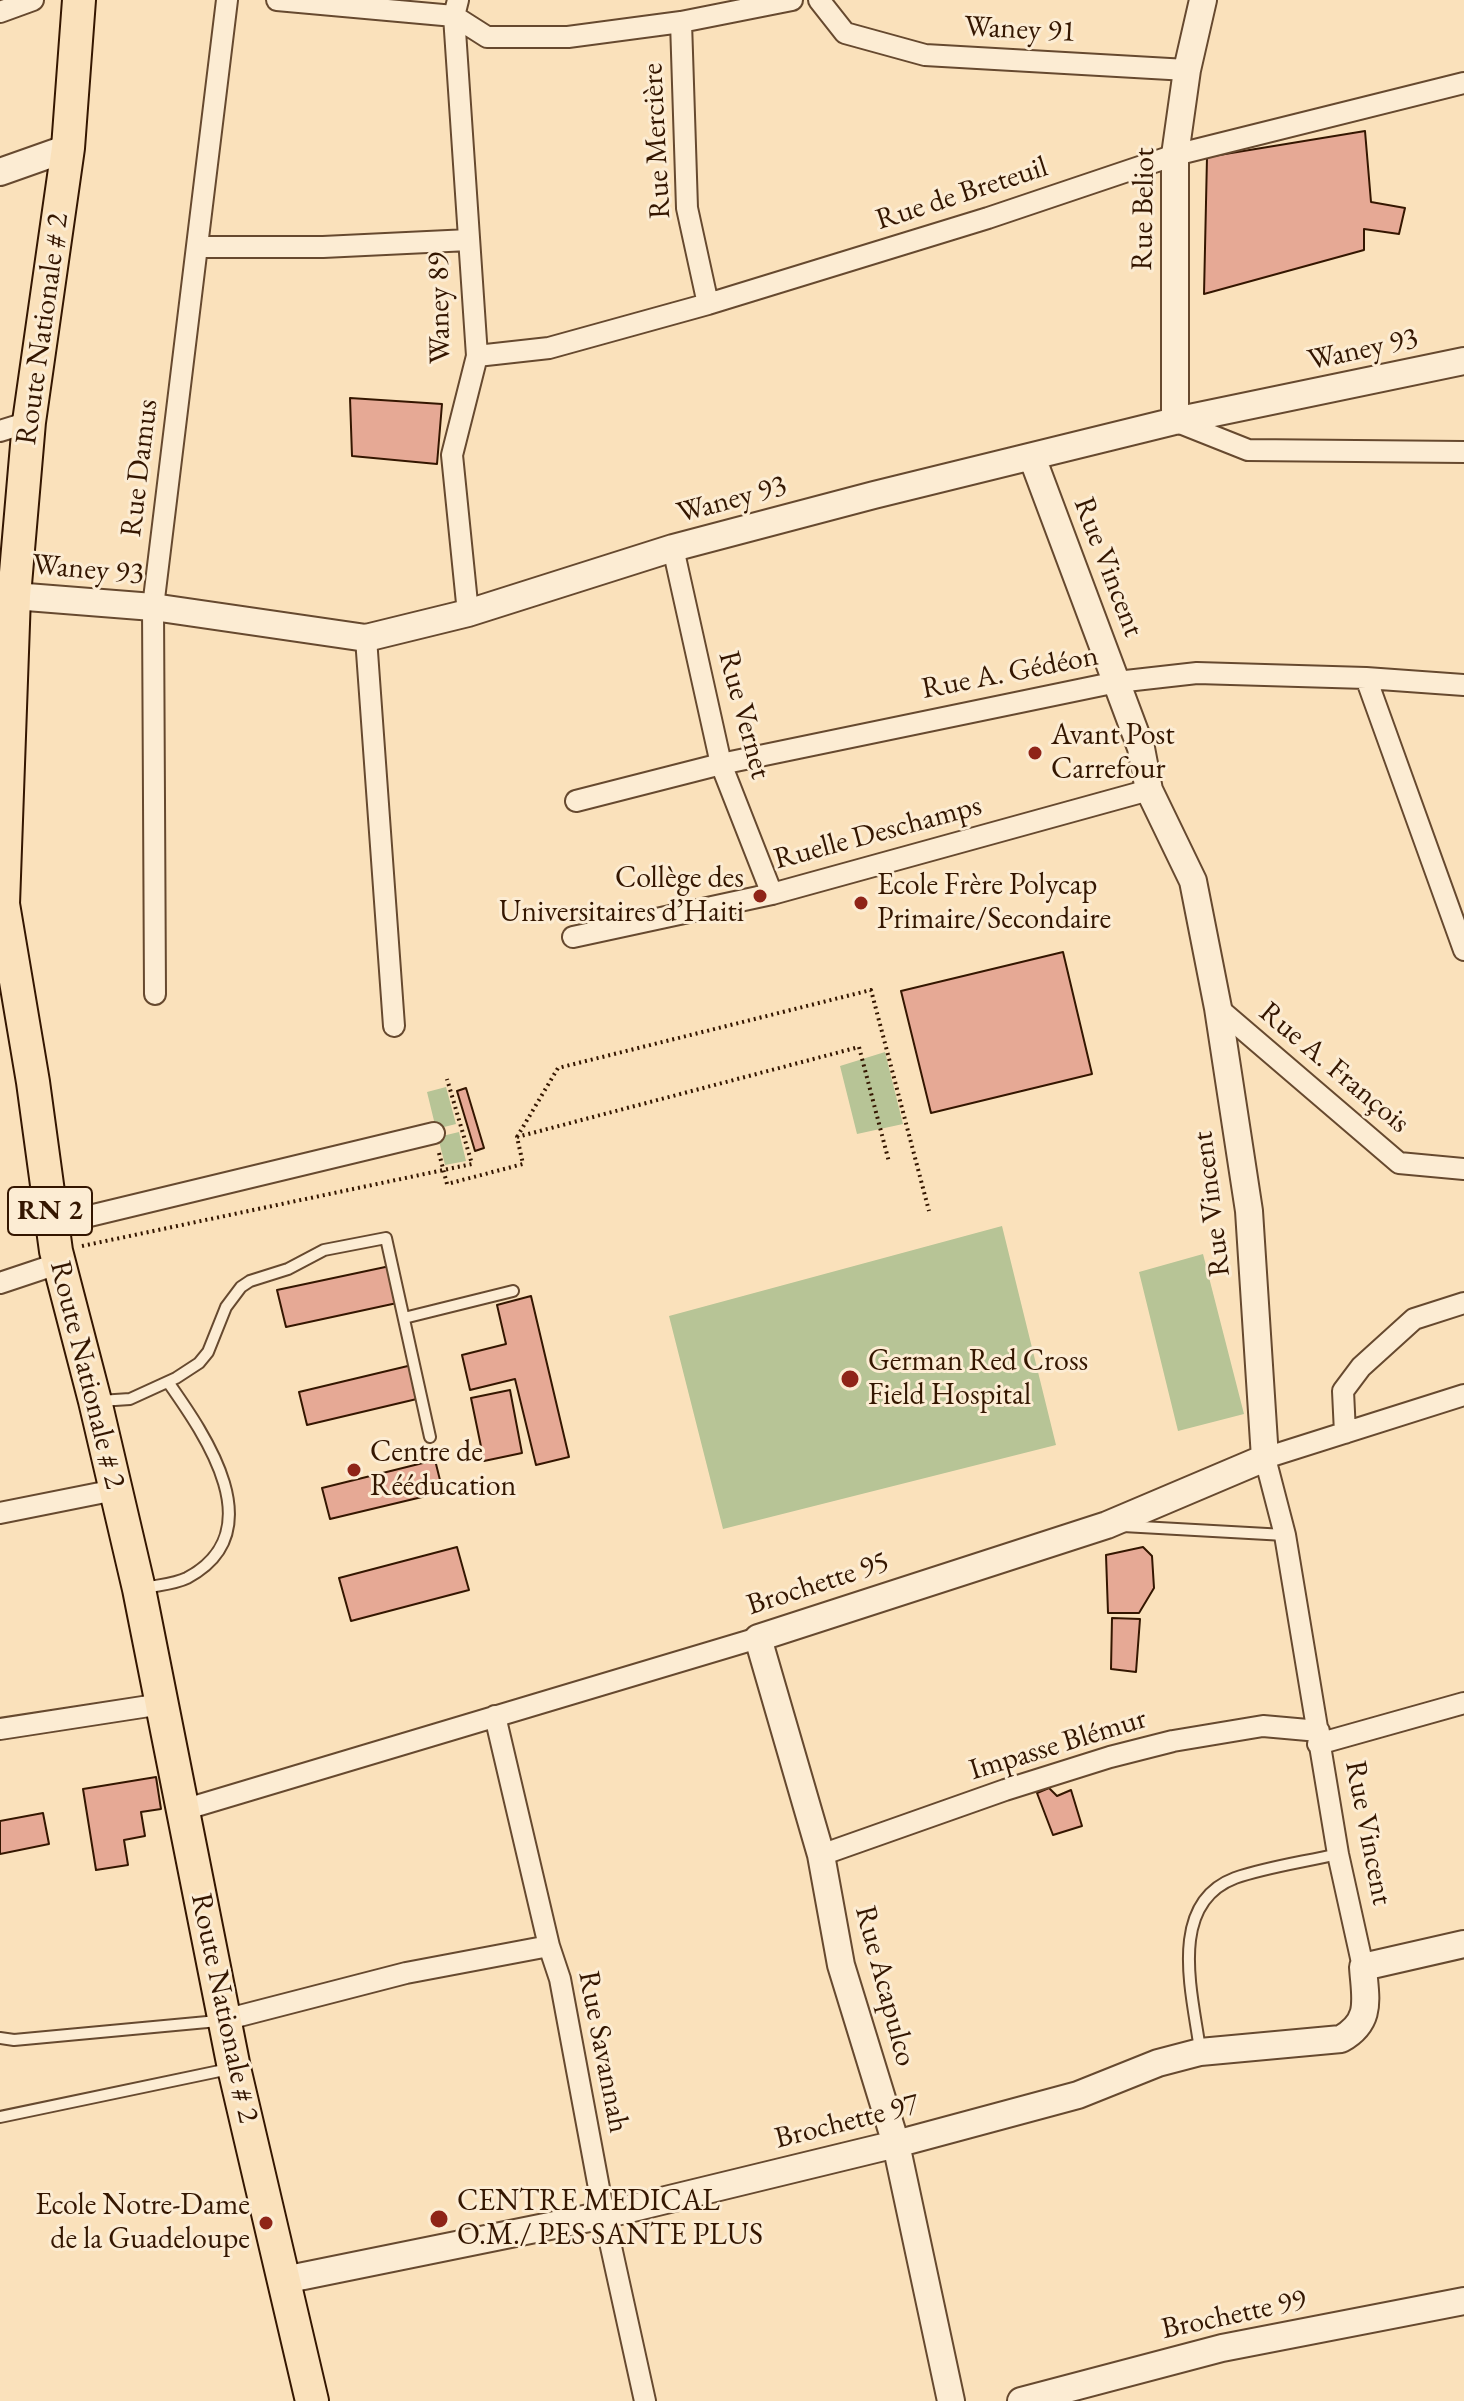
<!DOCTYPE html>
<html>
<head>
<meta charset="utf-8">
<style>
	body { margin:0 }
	canvas { display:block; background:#fae1bb }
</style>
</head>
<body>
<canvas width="1464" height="2401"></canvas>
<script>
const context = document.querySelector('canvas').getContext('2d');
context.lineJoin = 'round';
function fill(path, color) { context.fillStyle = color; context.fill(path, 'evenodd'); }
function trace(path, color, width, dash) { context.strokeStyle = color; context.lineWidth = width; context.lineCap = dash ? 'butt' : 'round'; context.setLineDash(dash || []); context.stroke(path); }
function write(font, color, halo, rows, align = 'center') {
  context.font = font + ' "EB Garamond",serif'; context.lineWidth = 6; context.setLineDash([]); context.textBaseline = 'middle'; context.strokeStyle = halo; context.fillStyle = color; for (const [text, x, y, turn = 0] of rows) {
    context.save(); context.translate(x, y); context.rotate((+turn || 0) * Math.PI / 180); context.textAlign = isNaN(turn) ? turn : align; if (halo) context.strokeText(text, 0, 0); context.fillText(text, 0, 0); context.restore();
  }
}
fill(new Path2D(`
	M885,1052L903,1124L857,1134L840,1066Z
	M446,1087L456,1124L436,1129L427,1092Z
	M459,1132L466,1161L445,1165L438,1137Z
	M1002,1226L1056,1445L723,1529L669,1316Z
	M1203,1254L1244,1414L1178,1431L1139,1272Z`), '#b7c496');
const building = new Path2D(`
	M1365,131L1371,202L1405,208L1399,234L1364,229V250L1204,294L1207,157Z
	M350,398L442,404L437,464L352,456Z
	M1063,952L1092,1074L931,1113L901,991Z
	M466,1088L484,1148L475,1151L457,1091Z
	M390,1266L397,1303L286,1327L277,1290Z
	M531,1296L569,1457L536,1465L515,1379L470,1390L462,1355L506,1344L497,1305Z
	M412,1365L421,1398L307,1425L299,1392Z
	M510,1390L522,1453L484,1461L471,1398Z
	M435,1460L443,1492L330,1519L322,1488Z
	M457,1547L469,1590L351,1621L339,1578Z
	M1143,1547L1152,1556L1154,1588L1139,1613H1108L1106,1555Z
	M1112,1618L1140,1619L1136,1672L1111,1669Z
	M156,1777L161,1809L141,1812L145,1836L124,1840L128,1865L96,1870L83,1789Z
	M1049,1788L1057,1796L1071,1790L1082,1826L1053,1835L1037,1793Z
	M43,1813L49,1844L0,1854V1821Z`);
fill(building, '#e6a995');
trace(building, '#341600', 2);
const service = new Path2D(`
	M404,1318L513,1291
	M100,1401L130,1399L176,1378L199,1363L208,1352L226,1307L241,1287L250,1281L288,1269L324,1250L386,1238L430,1437
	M1123,1526L1285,1535
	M145,1588C158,1585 175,1584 187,1578C273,1532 206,1436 168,1382
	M0,2038L14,2040L218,2021
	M1200,2050C1193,1996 1166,1904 1235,1878C1267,1867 1304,1862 1338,1854
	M0,2117L229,2069`);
const minor = new Path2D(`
	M277,0L454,16L487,37H568L681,22L792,0
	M458,0L454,16L477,356L452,455L468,613
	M819,0L845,33L925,55L1187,70
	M0,12L33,0
	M681,22L687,208L708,304
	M198,247H323L469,240
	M477,356L549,348L708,304L988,218L1175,155L1464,83
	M1175,421L1248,450L1464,452
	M0,431L29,422
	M673,548L721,764L772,894
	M366,638L394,1026
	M1366,678L1464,950
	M576,801L721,764L1117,682L1197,673L1366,678L1464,685
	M573,937L772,894L1149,790
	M155,994L153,607L227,0
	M1218,1008L1399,1163L1464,1169
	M52,1225L434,1133
	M0,1283L60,1263
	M1345,1433L1343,1391L1361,1367L1414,1319L1464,1303
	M0,1513L115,1490
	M495,1716L549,1946L560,1979L604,2215L645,2401
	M0,1729L162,1704
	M1318,1744L1464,1703
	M183,1810L758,1638
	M821,1855L1005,1790L1110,1757L1173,1741L1263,1726L1319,1731
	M1363,1967L1338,1854L1285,1535L1265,1458L1464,1395
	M224,2020L406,1973L549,1946`);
const tertiary = new Path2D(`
	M0,172L68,148
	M1175,421V155L1187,70L1203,0
	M14,596L153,607L366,638L468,613L673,548L874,495L1175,421L1464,361
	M284,2280L604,2215L896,2144L1078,2095L1158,2063L1200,2052L1341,2039C1373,2021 1365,1998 1363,1967L1464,1944
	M951,2401L896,2144L841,1965L821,1855L758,1638L1107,1525L1265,1458L1249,1211L1218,1008L1193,881L1149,790L1141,748L1032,457
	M1021,2401L1222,2348L1464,2301`);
const primary = new Path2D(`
	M79,0L68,148L29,422L14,596L3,904L33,1082L56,1251L95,1401L139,1589L234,2068L312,2401`);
trace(service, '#66492f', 14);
trace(minor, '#66492f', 24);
trace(tertiary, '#66492f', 30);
trace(primary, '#341600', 36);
trace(new Path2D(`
	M517,1137L558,1068L871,990L929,1211
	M439,1153L447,1184L523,1164L517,1137L859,1047L889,1162
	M82,1246L472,1164L447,1079`), '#341600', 4, [2, 4]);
trace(service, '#fcecd3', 10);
trace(minor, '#fcecd3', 20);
trace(tertiary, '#fcecd3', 26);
trace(primary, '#fae1bb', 32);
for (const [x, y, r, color] of [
	[1035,753,8,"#8f2418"],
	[760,896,8,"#8f2418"],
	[861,903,8,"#8f2418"],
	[850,1379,10,"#8f2418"],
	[354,1470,8,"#8f2418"],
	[439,2219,10,"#8f2418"],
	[266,2223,8,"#8f2418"]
]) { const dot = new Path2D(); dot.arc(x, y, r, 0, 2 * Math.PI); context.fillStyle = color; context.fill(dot); trace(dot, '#fcecd3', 3); }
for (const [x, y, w] of [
	[50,1211,84]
]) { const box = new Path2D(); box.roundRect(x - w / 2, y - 24, w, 48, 6); context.fillStyle = '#fcecd3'; context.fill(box); trace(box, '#341600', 2); }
write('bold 28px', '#341600', null, [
	["RN 2",50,1211]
]);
write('30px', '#341600', '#fcecd3', [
	["Waney 91",1020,30,3],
	["Rue Mercière",657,141,-93],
	["Rue de Breteuil",962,194,-18],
	["Rue Beliot",1144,209,-89],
	["Waney 89",440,308,-91],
	["Route Nationale # 2",43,329,-82],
	["Waney 93",1363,350,-12],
	["Rue Damus",140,468,-83],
	["Waney 93",732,500,-15],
	["Rue Vincent",1108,567,69],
	["Waney 93",88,570,5],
	["Rue A. Gédéon",1010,673,-11],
	["Rue Vernet",744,715,75],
	["Ruelle Deschamps",878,833,-15],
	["Rue A. François",1334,1068,40],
	["Rue Vincent",1212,1204,-97],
	["Route Nationale # 2",87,1375,76],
	["Brochette 95",818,1584,-18],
	["Impasse Blémur",1058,1745,-17],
	["Rue Vincent",1368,1833,79],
	["Rue Acapulco",885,1986,75],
	["Route Nationale # 2",224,2008,78],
	["Rue Savannah",603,2052,79],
	["Brochette 97",847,2122,-14],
	["Brochette 99",1234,2315,-12]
]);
write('30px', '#341600', '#fcecd3', [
	["Avant Post",1051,736],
	["Carrefour",1051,770],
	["Collège des",744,879,"right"],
	["Universitaires d’Haiti",744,913,"right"],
	["Ecole Frère Polycap",877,886],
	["Primaire/Secondaire",877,920],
	["German Red Cross",868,1362],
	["Field Hospital",868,1396],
	["Centre de",370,1453],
	["Rééducation",370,1487],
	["CENTRE MEDICAL",457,2202],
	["O.M./ PES SANTE PLUS",457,2236],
	["Ecole Notre-Dame",250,2206,"right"],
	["de la Guadeloupe",250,2240,"right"]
], 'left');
</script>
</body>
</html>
